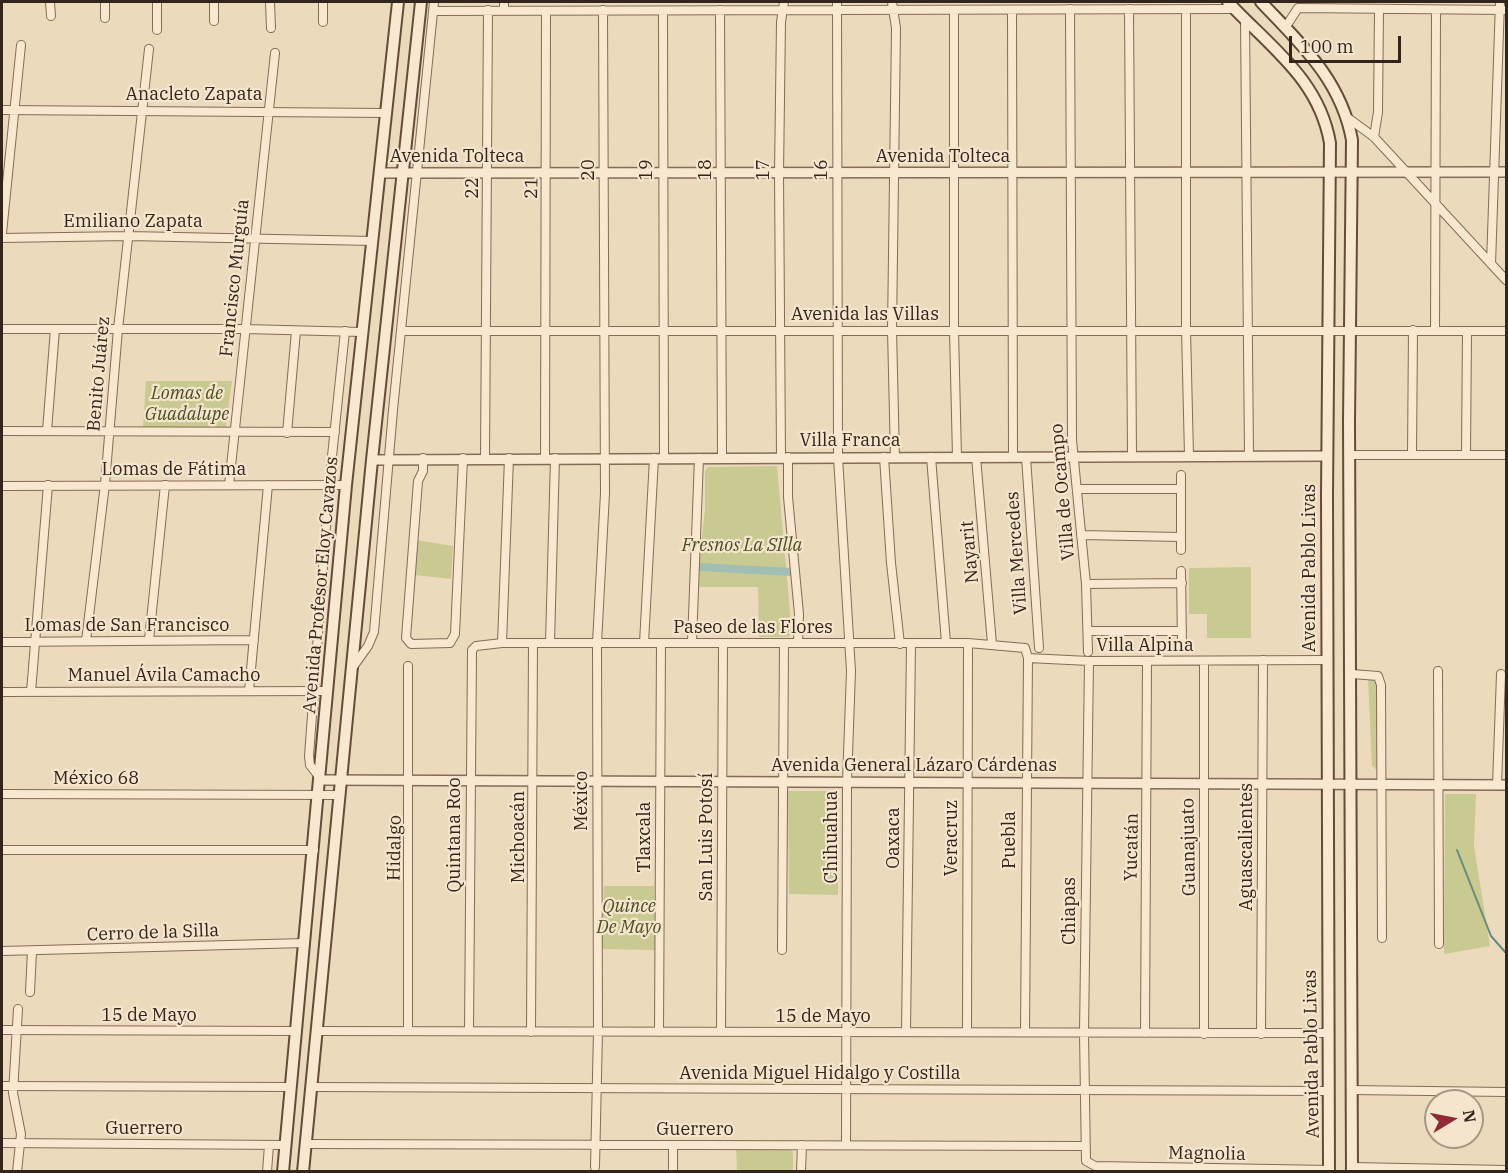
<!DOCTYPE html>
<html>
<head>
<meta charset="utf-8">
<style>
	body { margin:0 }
	#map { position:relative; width:1508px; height:1173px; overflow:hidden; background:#ecdabd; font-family:"IBM Plex Serif",serif }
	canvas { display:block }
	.frame { position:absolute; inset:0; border:3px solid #33251b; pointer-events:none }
	.north { position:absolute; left:1424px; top:1089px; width:60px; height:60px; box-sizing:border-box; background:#f4e5cc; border:2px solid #a79885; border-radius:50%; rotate:80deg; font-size:16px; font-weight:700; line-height:24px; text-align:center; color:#33251b }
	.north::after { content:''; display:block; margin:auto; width:21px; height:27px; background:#912832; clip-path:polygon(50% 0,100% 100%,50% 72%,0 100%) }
	.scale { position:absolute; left:1289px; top:36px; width:112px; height:27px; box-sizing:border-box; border:3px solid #33251b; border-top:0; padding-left:8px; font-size:18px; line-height:21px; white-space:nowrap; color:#33251b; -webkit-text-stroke:4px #f4e5cc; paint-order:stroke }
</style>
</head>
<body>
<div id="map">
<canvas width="1508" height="1173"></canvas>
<div class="frame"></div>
<div class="north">N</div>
<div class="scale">100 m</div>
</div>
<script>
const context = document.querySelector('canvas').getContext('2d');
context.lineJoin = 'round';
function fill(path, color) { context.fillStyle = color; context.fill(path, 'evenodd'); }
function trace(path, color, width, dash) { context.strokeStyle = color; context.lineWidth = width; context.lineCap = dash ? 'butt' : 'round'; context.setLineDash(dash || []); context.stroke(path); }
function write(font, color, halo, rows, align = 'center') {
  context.font = font + ' "IBM Plex Serif",serif'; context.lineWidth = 4.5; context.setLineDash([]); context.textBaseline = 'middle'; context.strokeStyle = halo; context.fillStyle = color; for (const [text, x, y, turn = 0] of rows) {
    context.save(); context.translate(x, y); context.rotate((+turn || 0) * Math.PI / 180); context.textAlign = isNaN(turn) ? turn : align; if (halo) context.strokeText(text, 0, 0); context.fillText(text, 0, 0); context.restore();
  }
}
fill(new Path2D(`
	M146,381H232L226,427H143Z
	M777,466L792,634L788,637H759L758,587H696L705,510V471L708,467Z
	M416,540L453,546L451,579L415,575Z
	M1251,567V638H1207V614H1189V568Z
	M1368,679L1377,680V770L1372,766Z
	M788,791H839L838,895L789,894Z
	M1445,794H1476L1474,846L1490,946L1444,954Z
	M604,886H654L655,950L601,949Z
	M736,1148L790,1149L793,1153V1171H737Z`), '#c8ca92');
trace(new Path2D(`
	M1457,850L1491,936L1506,953`), '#698b7f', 2);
trace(new Path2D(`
	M699,567L793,572`), '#a1beb3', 8);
const minor = new Path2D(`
	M50,2L51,16
	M105,2V18
	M157,2V30
	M214,2V21
	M270,2L271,28
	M837,2L838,457L851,671L847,782L846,1145
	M892,2L896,28L892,330L895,458
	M1070,9L1072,440L1086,584L1088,652
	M1129,9L1132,456
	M720,10L722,458
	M954,10V331L957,457
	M1012,10L1013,457
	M1186,10V329L1189,456
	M433,11L1235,9
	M504,11V2
	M663,11L664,458
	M1245,19L1249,456
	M323,22V2
	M1285,28L1298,8L1506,10
	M2,110L387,113
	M1348,118L1374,137L1506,280
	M1374,137L1378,112L1379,10
	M2,233L21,45
	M2,238L128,236L373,241
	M1491,264L1500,2
	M2,329H245L362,332
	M1435,330L1436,10
	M401,331H1506
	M2,431L335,432
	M47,431L55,329
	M287,433L296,331
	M1349,455H1506
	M1412,455L1413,330
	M1466,455L1467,331
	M781,457L779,174L781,22L784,2
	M788,457V497L799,614L798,643
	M884,457L891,563L900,644
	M931,457L946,643
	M976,457L992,644
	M1026,457L1039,648
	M423,458V471L418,481L406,638L411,644L450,643L455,634L463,458
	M485,458L488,10
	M545,458L546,11
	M229,485L275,53
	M2,486L346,485
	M1078,489H1181
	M1081,535L1181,537
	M1181,550V475
	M1181,571L1182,646
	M1086,584L1182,583
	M1088,631H1182
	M149,640L165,485
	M86,641L105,484L118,329L149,49
	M2,642L254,640
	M550,642L555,458
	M692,642L699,458
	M502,643L509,458
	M644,643L654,458
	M1028,658L1089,661L1327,660
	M1089,661L1084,1033L1086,1161L1095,1166L1330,1170
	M1204,661V1034
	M353,667L368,646L374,632L393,410L434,2
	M1438,671L1439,944
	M1352,674L1378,676L1381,685L1382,938
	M249,691L268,485
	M2,692L327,691
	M31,692L48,485
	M320,778L310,765L309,756L329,485L345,331
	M1497,785L1501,674
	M2,794L339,795
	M2,850H314
	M782,950L784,643
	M2,951L305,943
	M30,992L32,951
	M2,1030L297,1031
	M408,1030V666
	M318,1031L1327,1033
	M469,1031L472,650L476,646L502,643H968L1025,648L1028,658L1025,1032
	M531,1032L533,643
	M659,1032L661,643
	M721,1032L723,643
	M906,1032L911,644
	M967,1032L968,643
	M1145,1033L1147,661
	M1261,1034L1263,660
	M2,1086L291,1087
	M312,1087L1328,1091
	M1351,1090L1506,1092
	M2,1143L286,1145
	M306,1144L1084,1146
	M595,1167L598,1031L597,643L605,493L603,10
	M1352,1167L1506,1170
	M17,1172L21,1134L13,1093L18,1009
	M267,1172L269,1145
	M673,1172V1145
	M801,1172L802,1145`);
const tertiary = new Path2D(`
	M380,173L1506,172
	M372,460L1327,456
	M321,780L1506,785`);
const secondary = new Path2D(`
	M1228,2C1270,47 1319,79 1330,143L1327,494L1329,1172
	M1261,2C1301,44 1341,80 1352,140L1349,421L1352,1172
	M283,1172L346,485L398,2
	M303,1172L372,460L421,2`);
trace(minor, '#846b57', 10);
trace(tertiary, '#846b57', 12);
trace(secondary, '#654c3a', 14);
trace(minor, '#f8e8cf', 8);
trace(tertiary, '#f8e8cf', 9);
trace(secondary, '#f8e8cf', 10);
write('18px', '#33251b', '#f4e5cc', [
	["Anacleto Zapata",194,95],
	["Avenida Tolteca",457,157],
	["Avenida Tolteca",943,157],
	["20",589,170,-90],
	["19",647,170,-90],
	["18",706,170,-90],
	["17",764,170,-90],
	["16",822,170,-90],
	["22",473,188,-90],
	["21",532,188,-89],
	["Emiliano Zapata",133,222],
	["Francisco Murguía",235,278,-84],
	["Avenida las Villas",865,315],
	["Benito Juárez",99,374,-85],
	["Villa Franca",850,441],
	["Lomas de Fátima",174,470],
	["Villa de Ocampo",1063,492,-95],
	["Nayarit",970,552,-95],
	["Villa Mercedes",1017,553,-94],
	["Avenida Pablo Livas",1310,568,-90],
	["Avenida Profesor Eloy Cavazos",321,585,-85],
	["Lomas de San Francisco",127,626],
	["Paseo de las Flores",753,628],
	["Villa Alpina",1145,646],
	["Manuel Ávila Camacho",164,676],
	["Avenida General Lázaro Cárdenas",914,766],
	["México 68",96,779],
	["México",582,801,-90],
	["Quintana Roo",455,835,-90],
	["Michoacán",519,837,-90],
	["Tlaxcala",645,837,-90],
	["San Luis Potosí",707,837,-90],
	["Chihuahua",832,837,-90],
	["Oaxaca",894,838,-90],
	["Veracruz",952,838,-90],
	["Puebla",1010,840,-90],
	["Yucatán",1132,847,-89],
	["Guanajuato",1189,847,-91],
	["Aguascalientes",1247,847,-90],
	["Hidalgo",395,848,-89],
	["Chiapas",1070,911,-90],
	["Cerro de la Silla",153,933,-2],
	["15 de Mayo",149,1016],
	["15 de Mayo",823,1017],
	["Avenida Pablo Livas",1312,1054,-91],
	["Avenida Miguel Hidalgo y Costilla",820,1074],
	["Guerrero",144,1129],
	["Guerrero",695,1130],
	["Magnolia",1207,1154,1]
]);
write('italic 18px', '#484f22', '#f4e5cc', [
	["Lomas de",187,394],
	["Guadalupe",187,415],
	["Fresnos La SIlla",742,546],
	["Quince",629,907],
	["De Mayo",629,928]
]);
</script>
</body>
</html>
